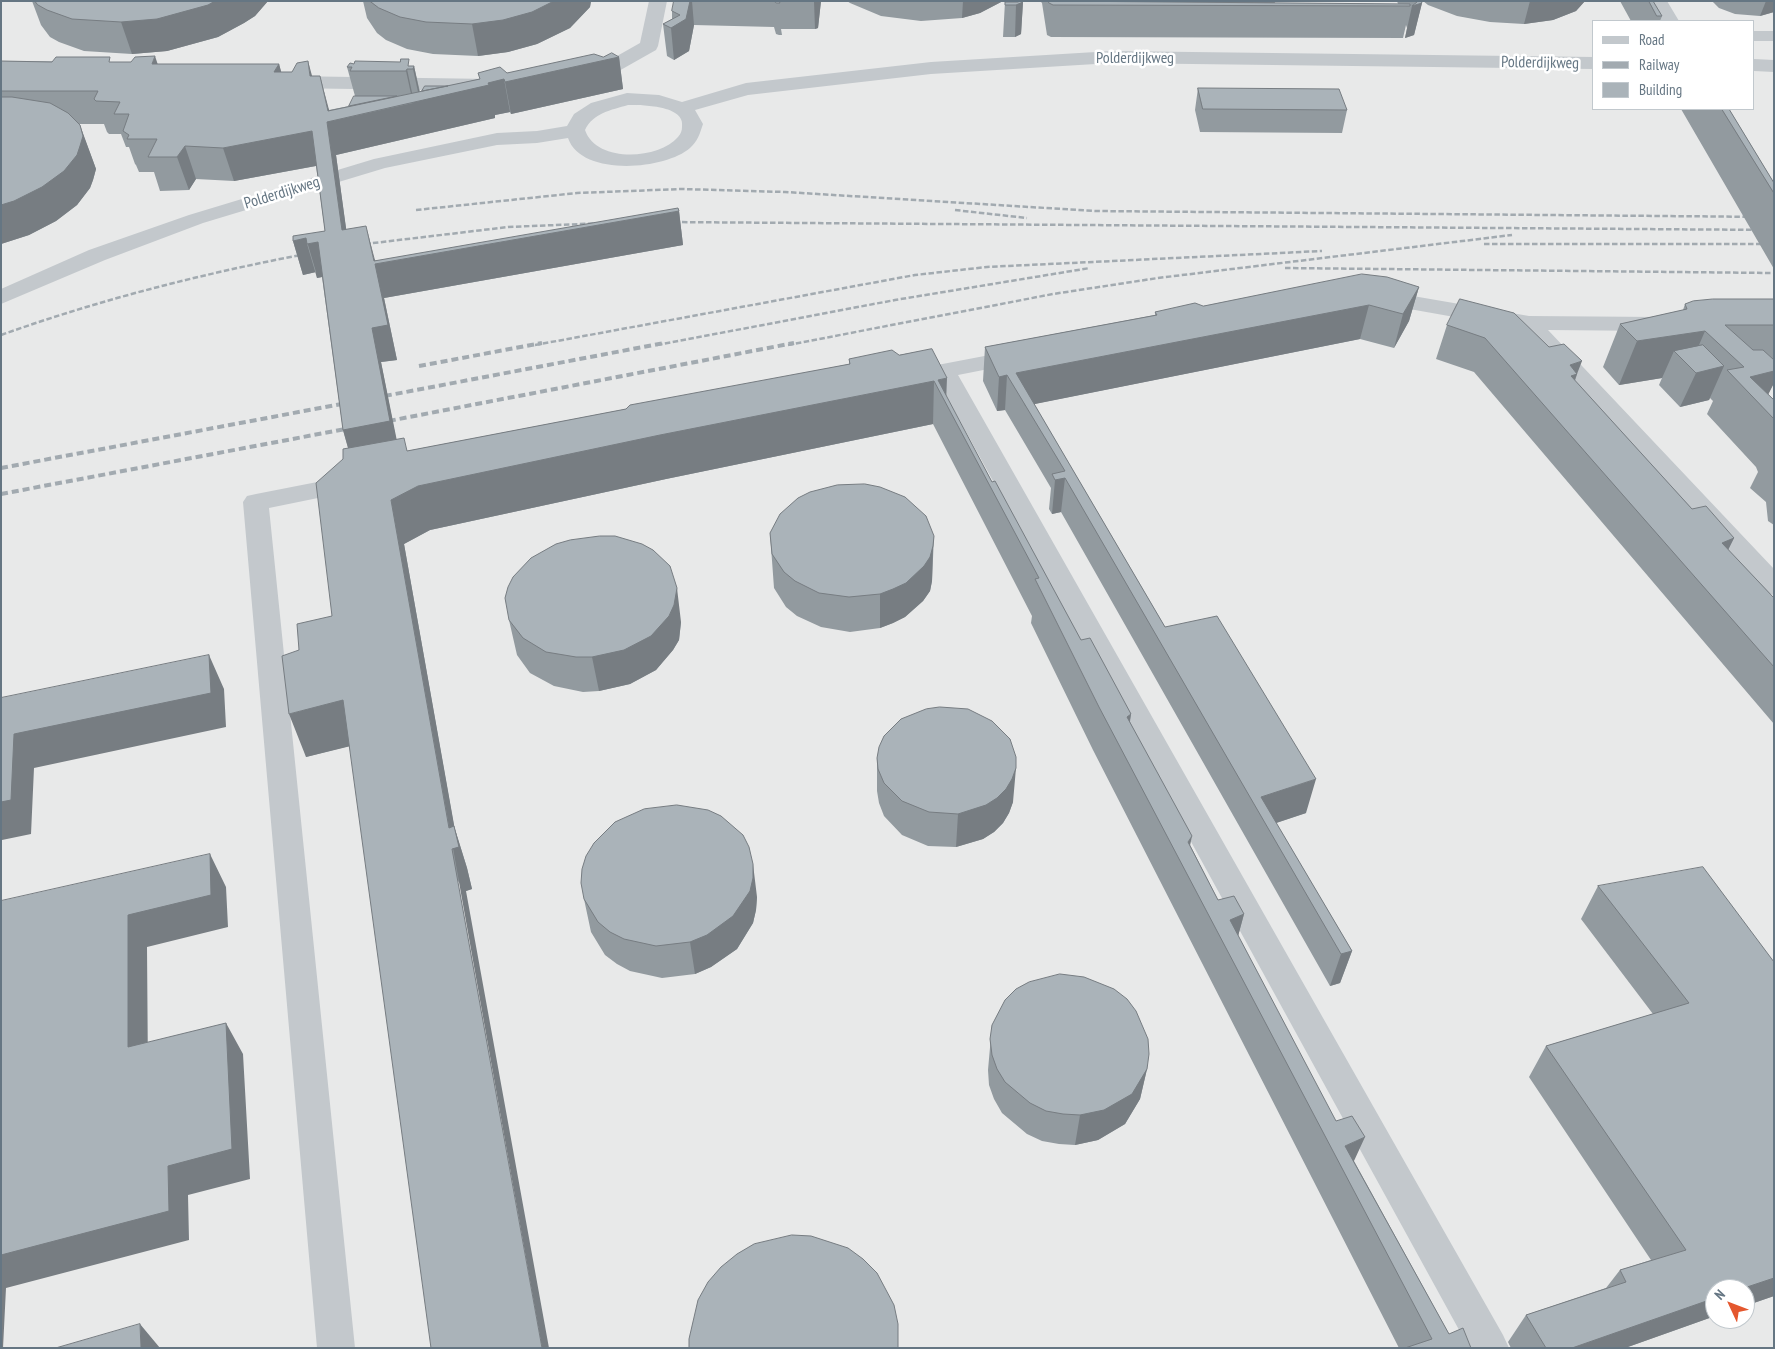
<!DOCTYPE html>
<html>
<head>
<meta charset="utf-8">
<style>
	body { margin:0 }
	#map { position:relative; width:1775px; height:1349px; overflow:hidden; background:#fafaf8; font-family:"PT Sans Narrow",sans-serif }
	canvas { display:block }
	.frame { position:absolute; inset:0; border:2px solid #657683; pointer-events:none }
	.legend { position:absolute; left:1592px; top:20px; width:162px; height:90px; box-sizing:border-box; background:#fff; border:1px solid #c1c8cd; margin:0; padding:6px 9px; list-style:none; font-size:15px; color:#657683 }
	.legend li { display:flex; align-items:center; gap:10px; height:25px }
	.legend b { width:25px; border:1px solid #c1c8cd }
	.north { position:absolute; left:1705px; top:1279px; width:50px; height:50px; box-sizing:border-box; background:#fff; border:1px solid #c1c8cd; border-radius:50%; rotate:313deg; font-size:14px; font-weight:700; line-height:20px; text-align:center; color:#657683 }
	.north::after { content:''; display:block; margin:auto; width:18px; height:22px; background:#e4572e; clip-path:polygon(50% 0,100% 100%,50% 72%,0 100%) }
</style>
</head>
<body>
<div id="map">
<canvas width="1775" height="1349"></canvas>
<div class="frame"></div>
<ul class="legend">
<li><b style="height:6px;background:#c3c8cc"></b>Road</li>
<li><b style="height:6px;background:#a2aab0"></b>Railway</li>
<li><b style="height:14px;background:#aab3b9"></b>Building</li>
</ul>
<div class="north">N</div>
</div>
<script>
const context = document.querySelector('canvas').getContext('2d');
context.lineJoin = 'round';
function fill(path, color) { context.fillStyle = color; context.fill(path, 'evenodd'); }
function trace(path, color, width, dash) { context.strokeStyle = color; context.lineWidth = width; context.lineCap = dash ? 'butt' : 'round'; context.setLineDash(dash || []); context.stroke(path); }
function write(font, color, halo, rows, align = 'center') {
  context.font = font + ' "PT Sans Narrow",sans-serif'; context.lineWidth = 5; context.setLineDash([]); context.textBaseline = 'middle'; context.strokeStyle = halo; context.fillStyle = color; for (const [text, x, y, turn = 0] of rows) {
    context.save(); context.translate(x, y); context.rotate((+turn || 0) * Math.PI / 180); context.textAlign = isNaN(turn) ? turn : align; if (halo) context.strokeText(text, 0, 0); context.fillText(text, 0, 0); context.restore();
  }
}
fill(new Path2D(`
	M1,1H1774V1348H1ZM1594,21H1754V109H1594ZM1715,1289H1745V1319H1715Z`), '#e8e9e9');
fill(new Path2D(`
	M649,1H667L658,46L656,50L594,85L587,87L580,85L578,81L580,77L640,43Z
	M1649,1H1667L1679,21H1661Z
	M1754,31H1774V41H1754Z
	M1112,51L1594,57V69L1112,63L931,74L748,95L695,110L703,124C700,133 698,141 690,148C665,170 581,177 568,138L537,143L497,145L385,168L203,223L105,260L1,304V289L89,250L189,215L374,159L497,133L537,131L567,126L574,114L591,103L627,93L659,95L682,102L746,83L931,62ZM628,105C641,105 686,105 682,127C682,130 681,134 678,137C658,160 596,163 585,130C593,113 611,110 628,105Z
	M1754,59L1774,60V72L1754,71Z
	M285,76L492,79L499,81L501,85L499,89L492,91L285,88L278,86L276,82L278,78Z
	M1378,290L1529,316L1658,317L1666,319L1669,324L1666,329L1658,331L1548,330L1774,569V595L1765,593L1522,329L1370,302L1367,297L1370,292Z
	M1021,349L1029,351L1032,356L1029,361L958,375L1503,1335L1509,1348H1469L937,379L906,385L898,383L894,378L898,373L906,371Z
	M353,475L362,477L365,483L362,489L269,508L355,1348H317L243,502L247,496L256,494Z`), '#c3c8cc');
trace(new Path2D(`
	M416,210L577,193L682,189L785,192L1095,211L1774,217
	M955,210L1027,218
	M666,222L1774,230
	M1484,244H1774
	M357,245L508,227L606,223
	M1285,268L1774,273
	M1,335C102,299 205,273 311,253
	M535,345L915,275L987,267L1322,251
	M657,345L895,300L1090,268
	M788,345L1053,294L1158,278L1512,235`), '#a2aab0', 2.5, [5.5, 2.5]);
trace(new Path2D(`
	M419,366L542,343
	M374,398L664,343
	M378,423L794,343
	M1,468L352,402
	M1,494L356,427`), '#a2aab0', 4, [7, 4]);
fill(new Path2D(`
	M32,1H268L255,16L244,23L218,37L167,51L132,54L84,51L59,42L50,37L41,25Z
	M363,1H591L590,7L570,28L537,44L508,52L478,56L433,54L407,49L386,40L377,33L367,18Z
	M674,1H821L818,28L815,29H781L782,35H779L776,34L774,27L694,25L689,51L674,60L667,56L663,24L672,19V11Z
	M847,1H1003L980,13L962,18L921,21L881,16L850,3Z
	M1016,1H1024L1023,2L1021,34L1015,37H1003L1005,2H1016Z
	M1040,1H1100V2H1116L1114,1H1276L1274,3L1398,4L1397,1H1421L1422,3L1414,35L1405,38L1407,28L1406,25L1403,38L1051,37L1047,35L1042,3Z
	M1423,1H1585L1576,11L1553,20L1524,24L1490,22L1457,16L1428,5Z
	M1620,1H1653L1662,16L1660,21H1631Z
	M1712,1H1774V12L1760,16L1735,14L1719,8Z
	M603,57H619L623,89L511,114L510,112L495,115V118L336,155L346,229L376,261L679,211L683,245L384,298L397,360L381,362L396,439L407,451L626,409L849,364V359L899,355L932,349L946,396L992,482L1081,640L1131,714L1130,722L1190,845L1218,900L1244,914L1238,936L1354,1161L1449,1334L1471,1348H1399L1093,750L1031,623L1032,616L933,424L666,479L430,530L404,544L454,826L467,868L472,889L466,891L349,746L306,757L299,650L332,616L343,459L348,448L343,430L322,277L317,278L316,272L303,275L293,241L325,231L316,166L234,181L196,179L189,190L160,191L154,172H139L136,165L135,164L129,147H126L121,134H109L107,132L104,124H79L92,158L96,169L93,180L90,188L77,205L56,221L29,235L1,244V61L112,62L157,64H279L281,72L312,76L329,110L349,106L355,96L347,67L414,66L420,92L507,73Z
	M1198,88L1347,110L1342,133L1200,132L1195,110Z
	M1681,109H1729L1774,183V269Z
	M1419,287L1409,321L1394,348L1360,339L1034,404L1165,627L1306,813L1276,823L1352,951L1340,983L1330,986L1061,512L1052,514L1049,509L1051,488L1005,410L997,411L983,381L985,347L1155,315V312L1203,306Z
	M1460,299L1577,374L1575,381L1692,509L1734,538L1728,550L1774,598V724L1474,372L1436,359L1447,325Z
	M1774,299V383L1768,394L1774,400V525L1768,521L1766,502L1750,488L1758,472L1756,467L1707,414L1713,401L1710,398L1709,400L1680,407L1659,385L1662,378L1619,385L1603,367L1620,324L1683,310L1685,304Z
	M770,533L934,536L932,581L930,591L923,601L905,617L893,623L880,628L850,632L821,627L797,616L786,607L774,588Z
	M509,620L681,622L679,640L673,650L656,670L630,684L599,691L583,692L554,686L530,673L517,655Z
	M877,758L1013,802L1009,813L1003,823L994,832L983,839L956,847L928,846L902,835L884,816L879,803L877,791Z
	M1598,886L1774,962V1296L1745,1306V1289H1715V1316L1625,1348H1511L1508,1342L1526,1315L1606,1288L1620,1270L1651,1260L1529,1077L1546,1046L1653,1014L1581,919Z
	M757,897L756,910L753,923L737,949L711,967L695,974L662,978L630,971L617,964L605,955L591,932L584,899Z
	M992,1025L1147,1069L1140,1099L1125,1124L1098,1140L1075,1145L1059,1144L1042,1141L1027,1134L1002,1113L994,1099L989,1085L988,1070Z`), '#929a9f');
fill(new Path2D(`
	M215,1H268L255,16L244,23L218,37L167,51L132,54L121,22Z
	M554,1H591L590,7L570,28L537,44L508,52L478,56L472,24Z
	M690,1H692L694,25L689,51L674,60L671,28Z
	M814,1H821L818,28L815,29Z
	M963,1H1003L980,13L962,18Z
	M1020,1H1024L1023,2L1021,34L1015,37L1016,5Z
	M1228,1H1276L1272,6H1227Z
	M1530,1H1585L1576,11L1553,20L1524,24Z
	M1766,1H1774V12L1760,16Z
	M1422,3L1414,35L1405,38L1412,6Z
	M155,56L166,89L152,64Z
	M619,57L623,89L511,114L505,82Z
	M308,61L317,94L310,76Z
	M279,64L288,96L274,72Z
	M414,66L421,99L504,79L510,112L495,115V118L336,155L351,264L342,230L327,122L328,111L320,76L332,121L413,103L406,71L407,69L414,102L420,101L413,69Z
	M80,125L96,169L93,180L90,188L77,205L56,221L29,235L1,244V205Z
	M312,131L321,165L234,181L223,148Z
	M185,146L196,179L189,190L177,157Z
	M679,211L683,245L384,298L397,360L381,362L400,456L353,465L343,430L372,328L374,261L366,226L376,264Z
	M306,238L316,272L303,275L293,241Z
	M318,242L327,276L317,278L307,244Z
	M1419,287L1409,321L1394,348L1403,314Z
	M1369,305L1360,339L1025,406L1016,373Z
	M1705,331L1690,366L1674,351L1662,378L1619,385L1637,341Z
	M1582,361L1577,374L1564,409L1570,365Z
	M1724,366L1709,400L1680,407L1696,373Z
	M1774,371V383L1762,407L1750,377Z
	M1007,375L1005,410L997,411L999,377Z
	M947,378L946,403L938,380Z
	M934,381L933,424L666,479L430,530L404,544L458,847L454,826L467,868L472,889L466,891L549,1348H542L391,500L418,486L660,435Z
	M1065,478L1061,512L1052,514L1055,480Z
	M1734,538L1717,572L1722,543Z
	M933,546L932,581L930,591L923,601L905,617L893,623L880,628V594Z
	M677,588L681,622L679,640L673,650L656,670L630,684L599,691L592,657Z
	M209,655L224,689L226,727L34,768L31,834L2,840L1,859V802L14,734Z
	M343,700L359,744L306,757L289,714Z
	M1131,714L1124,755L1127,717Z
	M1016,768L1013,802L1009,813L1003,823L994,832L983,839L956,847L958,814Z
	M1316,779L1306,813L1267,826L1261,797Z
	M1192,836L1185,870L1188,842Z
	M210,854L226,887L228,927L147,947L148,1078L128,1047V915Z
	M753,864L757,897L756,910L753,923L737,949L711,967L695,974L690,942Z
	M1244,914L1233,955L1230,920Z
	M1352,951L1340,983L1330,986L1341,954Z
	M226,1023L243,1054L250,1179L188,1195L189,1240L6,1288L3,1348H1V1255L168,1166Z
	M1147,1069L1140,1099L1125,1124L1098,1140L1075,1145L1080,1115Z
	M1365,1137L1348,1174L1345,1146Z
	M1774,1278V1296L1745,1306V1289H1741Z
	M1715,1298V1316L1625,1348H1572Z
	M140,1324L160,1348H141Z`), '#777d82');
const building = new Path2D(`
	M35,1H215L208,5L157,19L121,22L72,19L47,10L38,5Z
	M370,1H554L532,12L503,20L472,24L426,22L400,17L379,8Z
	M674,1H690L686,19L671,28L663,24L680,15L672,11Z
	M774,1H779L780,3H777Z
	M1018,1H1023V2L1016,5H1005V2H1018Z
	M1049,1L1410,4V6L1053,5L1049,3Z
	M1417,1H1421L1422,3L1412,6L1417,2Z
	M1649,1H1653L1662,16H1657Z
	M612,53L619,57L505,82L504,79L488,83L489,85L327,122L342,230L366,226L374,261L678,208L679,211L375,264L388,325L372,328L390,421L343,430L318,242L307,244L306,238L293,241V236L325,231L312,131L223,148L185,146L177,157H148L157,139H127L129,135L123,131L129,114H114L120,102L96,101L94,99L98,91H1V61L52,62L56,57H110L109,62H131L135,57L155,56L152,64H279L274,72H292L297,63L308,61L310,76H320L328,111L480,79L478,73L500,67L507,73L594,54L603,57Z
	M401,59H409L408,66H414L413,69H407L406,71H350L352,67H347L350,63L354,64L355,61L400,62Z
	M425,86H448L422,91Z
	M1198,88L1339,89L1347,110L1203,109Z
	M354,96H397L349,106Z
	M1,97H12L50,103L68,113L80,125L83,136L80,146L77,155L64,171L42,187L14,201L1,205Z
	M1722,109H1729L1774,183V193Z
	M1362,274L1387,277L1419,287L1403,314L1369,305L1016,373L1165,627L1217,616L1316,779L1261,797L1352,951L1341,954L1065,478L1055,480L1052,474L1065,471L1007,375L999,377L985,347L1157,315L1155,312L1195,303L1203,306Z
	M1460,299L1514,313L1549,347L1564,344L1582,361L1570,365L1577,374L1571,376L1692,509L1706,506L1734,538L1722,543L1774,598V667L1485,338L1447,325Z
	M1713,299H1774V325H1725L1753,350H1763L1774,360V371L1750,377L1774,400V419L1727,370L1744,367L1705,331L1637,341L1620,324L1687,309L1685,304L1693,301Z
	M1703,345L1724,366L1696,373L1674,351Z
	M932,349L947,378L938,380L992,482L995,481L1081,640L1090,638L1131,714L1127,717L1192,836L1188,842L1218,900L1234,896L1244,914L1230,920L1336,1121L1352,1116L1365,1137L1345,1146L1449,1334L1463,1328L1471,1348H1405L1432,1339L1099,707L1035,579L1039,578L934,381L660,435L418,486L391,500L449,828L454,826L459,847L452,849L542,1348H431L343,700L289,714L282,656L299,650L297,624L332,616L316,483L343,459V449L404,438L407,451L626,409L630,405L850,364L849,359L892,350L899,355Z
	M865,484L880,487L905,497L926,516L934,536L933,546L930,557L924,566L906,583L893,589L880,594L849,597L819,593L795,581L784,572L772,554L770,533L780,514L798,498L810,492L837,485Z
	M600,536H615L642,544L653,550L670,566L677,588L674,605L669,616L651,636L624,650L592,657H576L546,652L523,638L509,620L505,598L508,587L513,577L531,558L556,544L570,540Z
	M209,655L211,693L14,734L11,800L1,802V698Z
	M940,707L968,709L992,721L1010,739L1016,757V768L1012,779L1006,789L997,798L986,805L958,814L929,812L902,801L884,783L878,769L877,758L879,747L884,736L901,719L926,709Z
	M677,805L708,810L721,816L743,835L749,847L753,864V878L750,891L733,916L707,935L690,942L656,946L624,939L610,932L598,922L584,899L581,883L582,869L586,856L594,843L615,822L644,809Z
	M210,854L211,895L128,915V1047L226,1023L232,1149L168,1166L169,1211L1,1255V901Z
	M1703,867L1774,962V1278L1741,1289H1715V1298L1572,1348H1546L1526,1315L1626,1282L1620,1270L1686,1250L1546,1046L1689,1003L1598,886Z
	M1060,974L1084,977L1114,989L1127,999L1136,1011L1148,1039L1149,1054L1147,1069L1132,1094L1104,1110L1080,1115L1063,1114L1046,1111L1030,1103L1005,1082L997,1069L992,1055L990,1039L992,1025L1005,1000L1016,989L1029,982Z
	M792,1235L811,1236L848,1248L863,1259L877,1273L894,1305L898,1324V1348H689V1339L698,1300L708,1282L721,1267L737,1254L754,1244Z
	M140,1324L141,1348H56Z`);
fill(building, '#aab3b9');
trace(building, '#777d82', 1);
write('16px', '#657683', '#fff', [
	["Polderdijkweg",1135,58],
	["Polderdijkweg",1540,63,1],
	["Polderdijkweg",282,193,-17]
]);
</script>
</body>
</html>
